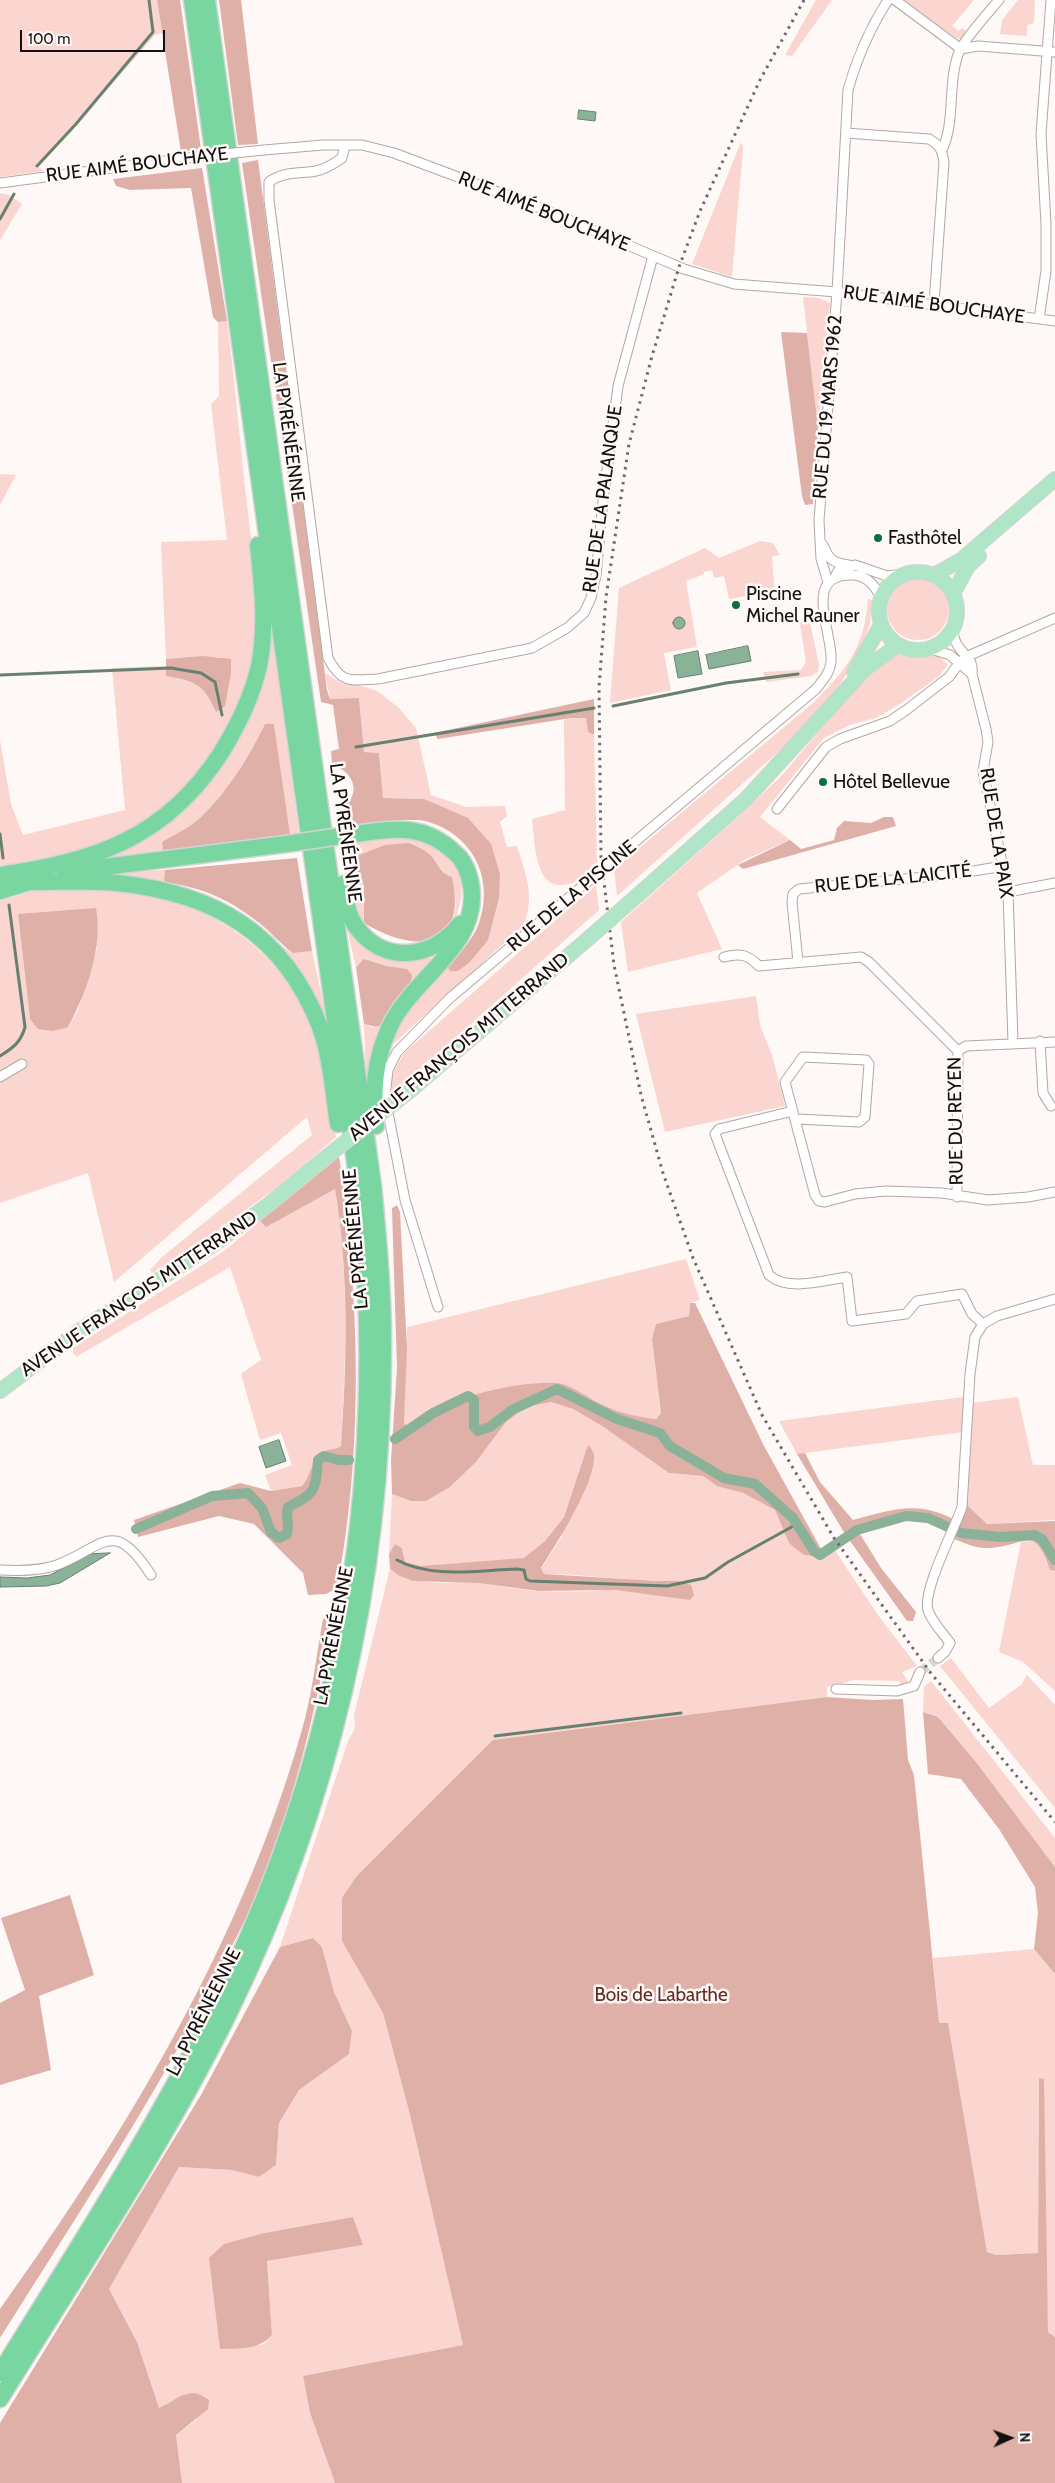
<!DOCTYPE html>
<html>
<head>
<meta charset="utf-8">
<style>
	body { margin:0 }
	#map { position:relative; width:1055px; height:2483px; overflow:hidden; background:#fef8f7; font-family:Cabin,sans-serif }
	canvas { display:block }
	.north { position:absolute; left:985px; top:2413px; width:50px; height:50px; -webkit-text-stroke:4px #fef8f7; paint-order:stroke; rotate:88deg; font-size:14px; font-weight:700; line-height:20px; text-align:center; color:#14100f }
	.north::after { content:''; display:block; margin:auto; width:18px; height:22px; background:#14100f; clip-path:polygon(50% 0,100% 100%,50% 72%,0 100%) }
	.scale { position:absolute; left:20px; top:30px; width:145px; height:22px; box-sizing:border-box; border:2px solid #14100f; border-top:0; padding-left:6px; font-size:15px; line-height:18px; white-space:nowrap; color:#14100f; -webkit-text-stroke:4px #fef8f7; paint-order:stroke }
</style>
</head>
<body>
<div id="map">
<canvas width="1055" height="2483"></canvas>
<div class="north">N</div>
<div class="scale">100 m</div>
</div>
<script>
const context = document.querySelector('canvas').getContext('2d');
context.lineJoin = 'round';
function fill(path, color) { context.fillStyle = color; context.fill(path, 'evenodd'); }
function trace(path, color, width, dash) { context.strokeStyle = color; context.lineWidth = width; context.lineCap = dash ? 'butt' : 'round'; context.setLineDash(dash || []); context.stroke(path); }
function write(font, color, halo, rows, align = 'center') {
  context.font = font + ' Cabin,sans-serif'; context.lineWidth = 5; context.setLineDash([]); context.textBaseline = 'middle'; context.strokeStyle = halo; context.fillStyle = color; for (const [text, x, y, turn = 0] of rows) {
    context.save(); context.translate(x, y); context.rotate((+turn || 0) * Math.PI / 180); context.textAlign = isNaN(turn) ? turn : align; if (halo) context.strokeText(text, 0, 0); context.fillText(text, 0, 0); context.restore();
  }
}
fill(new Path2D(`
	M0,0H157L162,33L155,35L39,167L44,171L0,177Z
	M816,0H832L792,56L785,55Z
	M903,0H974L952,26L959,31L962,28L968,32L962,39L956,38Z
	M1018,0H1035L1034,23L1027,25V36L1000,34L1002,20Z
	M741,142L743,148L732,277L692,264Z
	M0,193L9,195L22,204L0,240Z
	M803,297L819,298L830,303L818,428Z
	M227,321C235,382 240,444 247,505C253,558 264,615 252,667C244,698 231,723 213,749C202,766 189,786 174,800C129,842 61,863 0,865V740L11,804L23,835L125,810L112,668L166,666V676C196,682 204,684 216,712L220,657L166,659L161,542L227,540L211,404L219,396L218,322Z
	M0,474L16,475L0,505Z
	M760,541L773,543L780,555L772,556L774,586L769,592L729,599L724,576L714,578L712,570L704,572V574L686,581L697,647L664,653L671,690L610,703L619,588L705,548L719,558Z
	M887 609a31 31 0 1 1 62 0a31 31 0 1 1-62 0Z
	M868,599L872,600L870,623L861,651L839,686L788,743L617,896L614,869L813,703C846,670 865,647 868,599Z
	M802,618H809L819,665L818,672L811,676L766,682L763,672L801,670L806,662L800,624Z
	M271,619L299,833L290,834L274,724H265C249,757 228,791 201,817C191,827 175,834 162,842L163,852L113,856L112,853L212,773Z
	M900,653L938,656L948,665L938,677L900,704L876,718L849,725L824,738L760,817L790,840L746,859L697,893L722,949L628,972L621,922L747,809L783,774L851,693L884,658Z
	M325,673L343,684L359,685L377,691L399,708L416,728L431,795L466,807L505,806L507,816L500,822L507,847L517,846C526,876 535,894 524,925L393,1044V1037L416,998L447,966L470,962L500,874L424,799L383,798L379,753L364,752L359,698L330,699Z
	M570,718H586L588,732L594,735L597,864C589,869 580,879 572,883C534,897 535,842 532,819L565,810L564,720Z
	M399,837C451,843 477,877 452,926C463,885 448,890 434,859L356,872C368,884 363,907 364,923C345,904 345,871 342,845Z
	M165,870L164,882L113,877V873Z
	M596,885L599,910L393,1093C388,1078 397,1065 405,1052Z
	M67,889C99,890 142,892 172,901C228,917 284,962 306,1016C322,1055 328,1096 336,1137L280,1185L210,1236L153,1273L150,1270L162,1257L312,1135L307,1117L114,1282L88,1173L0,1203V901L33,891ZM18,914L97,948L78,1010L68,1027L30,1019Z
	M346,924L356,935L428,955L433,962L405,993C392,975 386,959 361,962L356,967Z
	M283,947L293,953L312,951L326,1015L321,1017Z
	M756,996L760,1025L773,1058L785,1106L665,1132L636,1014Z
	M386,1023L369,1075H366L364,1024L371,1027Z
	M335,1189C349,1274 346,1360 341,1446C335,1450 328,1449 322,1452C311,1460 311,1476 302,1486L271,1491L265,1475L292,1465L281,1433L260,1440L241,1374L261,1360L230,1267L76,1357L73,1353V1348L224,1251L260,1221L266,1226Z
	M686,1259L700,1300L690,1303L689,1316L656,1324L652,1339L661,1413L656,1419L630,1416L542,1383L479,1394L451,1404L419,1427L410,1428L404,1423L407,1327Z
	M963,1397L964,1404L1018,1397L1033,1465H1055V1520L987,1524L967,1505L971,1431L797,1454L779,1421Z
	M551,1402L573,1409L602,1426L669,1473L703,1476L717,1486L743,1493L775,1510L789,1543L812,1556L830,1543L878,1615L917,1666L902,1672L908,1681L900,1691V1681L854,1680L827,1687V1697L493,1740L342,1941L383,2013L410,2115L463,2345L303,2376L310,2413L335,2483H182L176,2435L197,2419L188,2393L159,2409L137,2342L109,2289L179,2167L232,2170L259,2177L276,2165L279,2123L299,2090L349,2054L352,2031L334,1992L322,1947L313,1938L280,1947L348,1741L355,1728L354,1715L390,1569C414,1588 449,1581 478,1583C498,1585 518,1590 539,1591C586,1594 632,1588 679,1581C634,1582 589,1574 544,1574L541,1569L561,1538L589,1445L564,1517L545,1541L524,1559L421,1566L405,1562L402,1548L395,1544L389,1554L392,1494L411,1501H426L450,1487L476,1462L506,1422L526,1407ZM353,2217L362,2245L267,2261L272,2335L264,2344L246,2348L224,2245L264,2233Z
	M1032,1541L1040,1545L1050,1570L1055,1571V1691L1023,1662L999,1652L1021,1542Z
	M951,1658L989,1708L1021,1685L1027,1675L1055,1705V1808L940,1666Z
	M931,1681L1055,1838V1867L976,1762L938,1717L923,1712L924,1687Z
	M1034,1949L1055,1974V2337L1048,2332L1039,2078L1038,2253L996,2255L987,2252L948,2024L939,2023L933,1958Z`), '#fbd5cf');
fill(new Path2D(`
	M157,0H180L201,149L181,152Z
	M219,0H241L258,144L238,145Z
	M258,160L327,690L330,699L359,698L364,752L379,753L383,798L424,799L468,818L491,844L500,874L499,898L488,940L470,962L458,971H450L447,966C459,955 474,938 479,923C495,878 472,833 425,821C411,817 359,825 341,826L340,811C351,804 359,789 349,776C346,771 337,767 332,763L331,751L339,749L333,705L321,702L242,163Z
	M202,168L227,321L218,322L213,317L191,188L130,190L116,186L113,179Z
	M781,332L807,333L818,428L813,504L805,505L802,496Z
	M203,656L231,659V673L225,706L216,712C203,683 196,682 166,676V659Z
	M594,699V735L588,732L586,718H571L438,739L434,733Z
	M265,724H274L290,834L163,852L162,842C175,834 191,827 201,817C228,791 249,757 265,724Z
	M884,817H893L896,826L743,869L738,865L790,840L801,849L834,840L837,828L844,821L871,823Z
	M409,843C418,847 426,850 433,858C440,868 440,873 452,877C468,951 415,954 364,923V886L361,877L351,865L352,858L385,845Z
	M297,858L312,951L293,953C280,944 271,932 258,922C227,898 203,888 164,882L165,870Z
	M96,908C103,947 87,992 68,1027L53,1031L38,1029L30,1019L18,914Z
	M364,959L386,966L407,969L412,975C412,984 392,1019 384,1024C377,1028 371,1026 364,1024L356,967Z
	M339,1157C345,1188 347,1220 350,1251C360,1362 358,1478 337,1588L326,1594L308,1595L303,1573L254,1524L219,1516L138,1537L134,1520L240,1483L271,1491L302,1486C311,1476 311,1460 322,1452C328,1449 335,1450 341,1446C347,1360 349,1274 335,1189L266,1227L260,1221Z
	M397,1205L400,1212L407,1349L404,1423L410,1428C427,1426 437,1410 452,1403C479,1391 528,1381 557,1383C573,1385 590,1400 605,1406C622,1414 638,1417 656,1419L661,1413L652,1339L656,1324L689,1316L690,1303H695L763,1444L821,1549L812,1556L804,1555L789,1543L775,1510L743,1493L717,1486L703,1476L669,1473L602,1426L573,1409L551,1402L526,1407L506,1422L476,1462L450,1487L426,1501H411L392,1494L391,1460L397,1368L392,1208Z
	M588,1445C591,1448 593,1451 594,1455C596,1482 556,1545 541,1568L544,1574L657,1581H679L691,1585L694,1595L690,1600L616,1590L539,1591L478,1583L413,1581L398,1575L390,1569L389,1554L395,1544L402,1548L405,1562L421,1566L524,1558L545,1541L564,1517Z
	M805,1453L820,1482L853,1520C890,1510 917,1500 953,1519L945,1530C910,1513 895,1521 860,1534L881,1568L916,1612L913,1621H907L845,1534L797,1454Z
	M967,1505L987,1524L1055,1521V1571L1050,1570C1034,1523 1027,1546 990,1548C977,1549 964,1543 952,1538Z
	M328,1616L332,1624C313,1721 290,1820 249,1911C239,1934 226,1956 215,1979C152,2103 74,2220 0,2338V2309C126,2133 241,1943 301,1733C312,1697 316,1657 323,1619Z
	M827,1697L873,1700L903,1699L908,1760L914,1775L939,2023H948L987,2252L996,2255L1038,2253L1039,2078L1044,2079L1048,2332L1055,2337V2483H335L310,2413L303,2376L463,2345L410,2115L383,2013L342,1941V1898L356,1877L493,1740Z
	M923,1712L938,1717L976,1762L1055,1867V1974L1034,1949L1038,1913L1035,1887L999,1829L961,1779L928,1774Z
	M70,1895L94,1975L39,1996L51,2070L0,2085V2003L25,1990L1,1918Z
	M313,1938L322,1947L334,1992L352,2031L349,2054L299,2090L279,2123L276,2165L259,2177L232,2170L179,2167L109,2289L137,2342L159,2408C178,2400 188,2384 209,2400L208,2409L176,2435L182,2483H0V2423L201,2095L280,1947Z
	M353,2217L363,2245L267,2261L272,2335C257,2351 240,2348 220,2349L209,2258L224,2244L264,2233Z`), '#deb0a8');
const water = new Path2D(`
	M579,110L596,112L595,121L578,119Z
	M673 623a6 6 0 1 1 12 0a6 6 0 1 1-12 0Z
	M748,646L751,661L709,669L706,655Z
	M698,651L702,674L678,678L674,656Z
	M279,1440L286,1461L266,1468L259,1447Z
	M110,1553L60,1583L46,1586L0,1587V1577L27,1578L50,1575L91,1554Z`);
fill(water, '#8ab299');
trace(water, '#678170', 1);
trace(new Path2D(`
	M37,166L76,124L153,32L149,0
	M0,219L14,194
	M0,675L171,668L201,673L215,682L222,715
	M613,706L726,683L798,674
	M356,747L594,708
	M0,834L3,858
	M0,1056C13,1048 21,1042 25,1027L9,905
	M397,1560C432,1579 479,1570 517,1569L524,1570L526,1579L530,1581L667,1586L705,1578L728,1562L797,1524
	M495,1736L681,1713`), '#678170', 3);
trace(new Path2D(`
	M395,1439L433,1413L468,1396L474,1400V1427L478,1431L490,1427L512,1410L557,1389L617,1419L660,1433L670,1446L724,1478L755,1484L793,1518L814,1551L820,1555L857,1530L906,1516L928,1518L961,1533L1000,1537L1034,1535L1042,1539L1055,1560
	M136,1529L212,1496L248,1493L262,1508L271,1532L279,1538L287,1534C290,1524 285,1517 288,1507C315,1494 316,1490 318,1460L324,1456L339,1460H349`), '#8ab299', 10);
trace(new Path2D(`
	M920,1672L938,1658`), '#dbd5d4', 9, [9, 4.5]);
const minor = new Path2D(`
	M895,0L961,49L978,46L1055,52
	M846,133L929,139C940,145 942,150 944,162L934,304
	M345,145L342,158C335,163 326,169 316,171C299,174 284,171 269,182V200L328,658C342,685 351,680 378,679L532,648L567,628L584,613L591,598L596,575L603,501L618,386L653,256
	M264,150L323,145H362L394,153L543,209L684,269L734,284L837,292L1055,321
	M942,150C956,121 947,83 959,52C965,38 988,13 999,0
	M0,183L195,157
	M1039,319L1046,271V224L1041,134L1051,0
	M823,545C829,560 833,563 849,565
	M835,577L838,571L855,565L887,576L904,574
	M828,582L821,559L819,520L837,292L848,90C857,58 870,28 888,0
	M952,631C954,636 955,642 958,646C965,657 974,659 972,674
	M931,649L950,655L972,674L986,729L988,742L983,771L1008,892L1013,1042
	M777,809L826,747L840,739L890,721L905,711L949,677L960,662L968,656L1055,618
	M1008,892L1055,883
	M724,957C740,953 747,954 759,966L861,957L869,962L958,1051L957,1197
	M798,962L792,902L793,894L799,889L956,874L1003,866
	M1040,1041L1043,1093L1051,1106
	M958,1051L966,1046L1055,1042
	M0,1077L22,1064
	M793,1111L719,1129L715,1134L769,1275C788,1292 824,1280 847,1277L852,1321L906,1314L917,1301L962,1294L972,1314L983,1324
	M796,1119L859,1122L865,1117L869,1064L866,1060L803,1057L785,1082L815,1195L819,1201L825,1202L855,1194L886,1191L942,1193L988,1200L1028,1197L1055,1192
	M438,1307L405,1200L385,1097L388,1070L397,1052L450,998L816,689C823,680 830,673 831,662C834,634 800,573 853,575C868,576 875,586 881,598
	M0,1570C18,1571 40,1571 57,1565C104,1547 113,1516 151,1575
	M938,1658L945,1652L950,1643C943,1633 931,1621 928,1610C922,1591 955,1528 962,1507L970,1374L975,1337L983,1324L997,1316L1055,1299
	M836,1689L897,1691L914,1686L920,1672`);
const primary = new Path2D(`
	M879 611a39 39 0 1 1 78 0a39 39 0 1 1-78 0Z
	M934,575L961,560L1055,479
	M953,594L968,566L979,556
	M854,672L881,625
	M639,894L746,799L865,669L898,645
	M412,1089L589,938
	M0,1391L82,1329L213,1245L268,1205L320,1162`);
const motorway = new Path2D(`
	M362,833C399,828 425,825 454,852C464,860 469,873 471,885C481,946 413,977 390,1026C375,1059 372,1089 376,1126
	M65,872L286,844
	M0,875C96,861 166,838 221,753C237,727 252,697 259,666C267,627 262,584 258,545
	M30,882C59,882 89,880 117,883C214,893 284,933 320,1027C331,1057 333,1092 338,1124
	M343,884C345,898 347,913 355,925C382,965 432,960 460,924
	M0,891L39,879
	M0,2373C72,2256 148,2140 210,2017C343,1757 388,1480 359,1191L192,0
	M0,2399C77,2274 161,2150 227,2017C331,1805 384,1579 383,1342C383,1290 378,1237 373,1185L207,0`);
trace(minor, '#b3a7a5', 11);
trace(primary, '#d5d4d4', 16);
trace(motorway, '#d5d4d4', 19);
trace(minor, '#fff', 9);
trace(primary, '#afe6c7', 14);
trace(motorway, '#79d6a1', 16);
trace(new Path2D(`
	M804,0L760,80L700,211L679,267L652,356L629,444L606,597L599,687L601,857L614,965L641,1095L663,1173L693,1258L762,1415L834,1538L930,1672L1055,1822`), '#6d6968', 3, [2.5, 5]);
const minorBridge = new Path2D(`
	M195,157L264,150`);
const primaryBridge = new Path2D(`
	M589,938L639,894
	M320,1162L412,1089`);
const motorwayBridge = new Path2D(`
	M286,844L362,833`);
trace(minorBridge, '#b3a7a5', 11, []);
trace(primaryBridge, '#d5d4d4', 16, []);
trace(motorwayBridge, '#d5d4d4', 19, []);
trace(minorBridge, '#fff', 9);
trace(primaryBridge, '#afe6c7', 14);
trace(motorwayBridge, '#79d6a1', 16);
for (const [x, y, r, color] of [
	[878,538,5,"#0d6e43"],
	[736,605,5,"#0d6e43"],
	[823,782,5,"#0d6e43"]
]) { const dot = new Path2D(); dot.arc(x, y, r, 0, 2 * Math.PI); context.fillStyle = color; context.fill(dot); trace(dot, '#fef8f7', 2); }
write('19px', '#14100f', '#fef8f7', [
	["RUE AIMÉ BOUCHAYE",137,165,-7],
	["RUE AIMÉ BOUCHAYE",544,212,22],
	["RUE AIMÉ BOUCHAYE",934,305,8],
	["RUE DU 19 MARS 1962",828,407,-85],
	["LA PYRÉNÉENNE",288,432,82],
	["RUE DE LA PALANQUE",603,499,-82],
	["LA PYRÉNÉENNE",345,833,82],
	["RUE DE LA PAIX",996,833,81],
	["RUE DE LA LAICITÉ",893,879,-6],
	["RUE DE LA PISCINE",572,896,-40],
	["AVENUE FRANÇOIS MITTERRAND",459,1047,-40],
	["RUE DU REYEN",956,1121,-91],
	["LA PYRÉNÉENNE",356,1239,-95],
	["AVENUE FRANÇOIS MITTERRAND",139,1294,-34],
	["LA PYRÉNÉENNE",334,1636,-79],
	["LA PYRÉNÉENNE",204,2012,-63]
]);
write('19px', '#14100f', '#fef8f7', [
	["Fasthôtel",888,538],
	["Piscine",746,594],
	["Michel Rauner",746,616],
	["Hôtel Bellevue",833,782]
], 'left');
write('19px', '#652b23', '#fef8f7', [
	["Bois de Labarthe",661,1995]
]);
</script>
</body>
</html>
